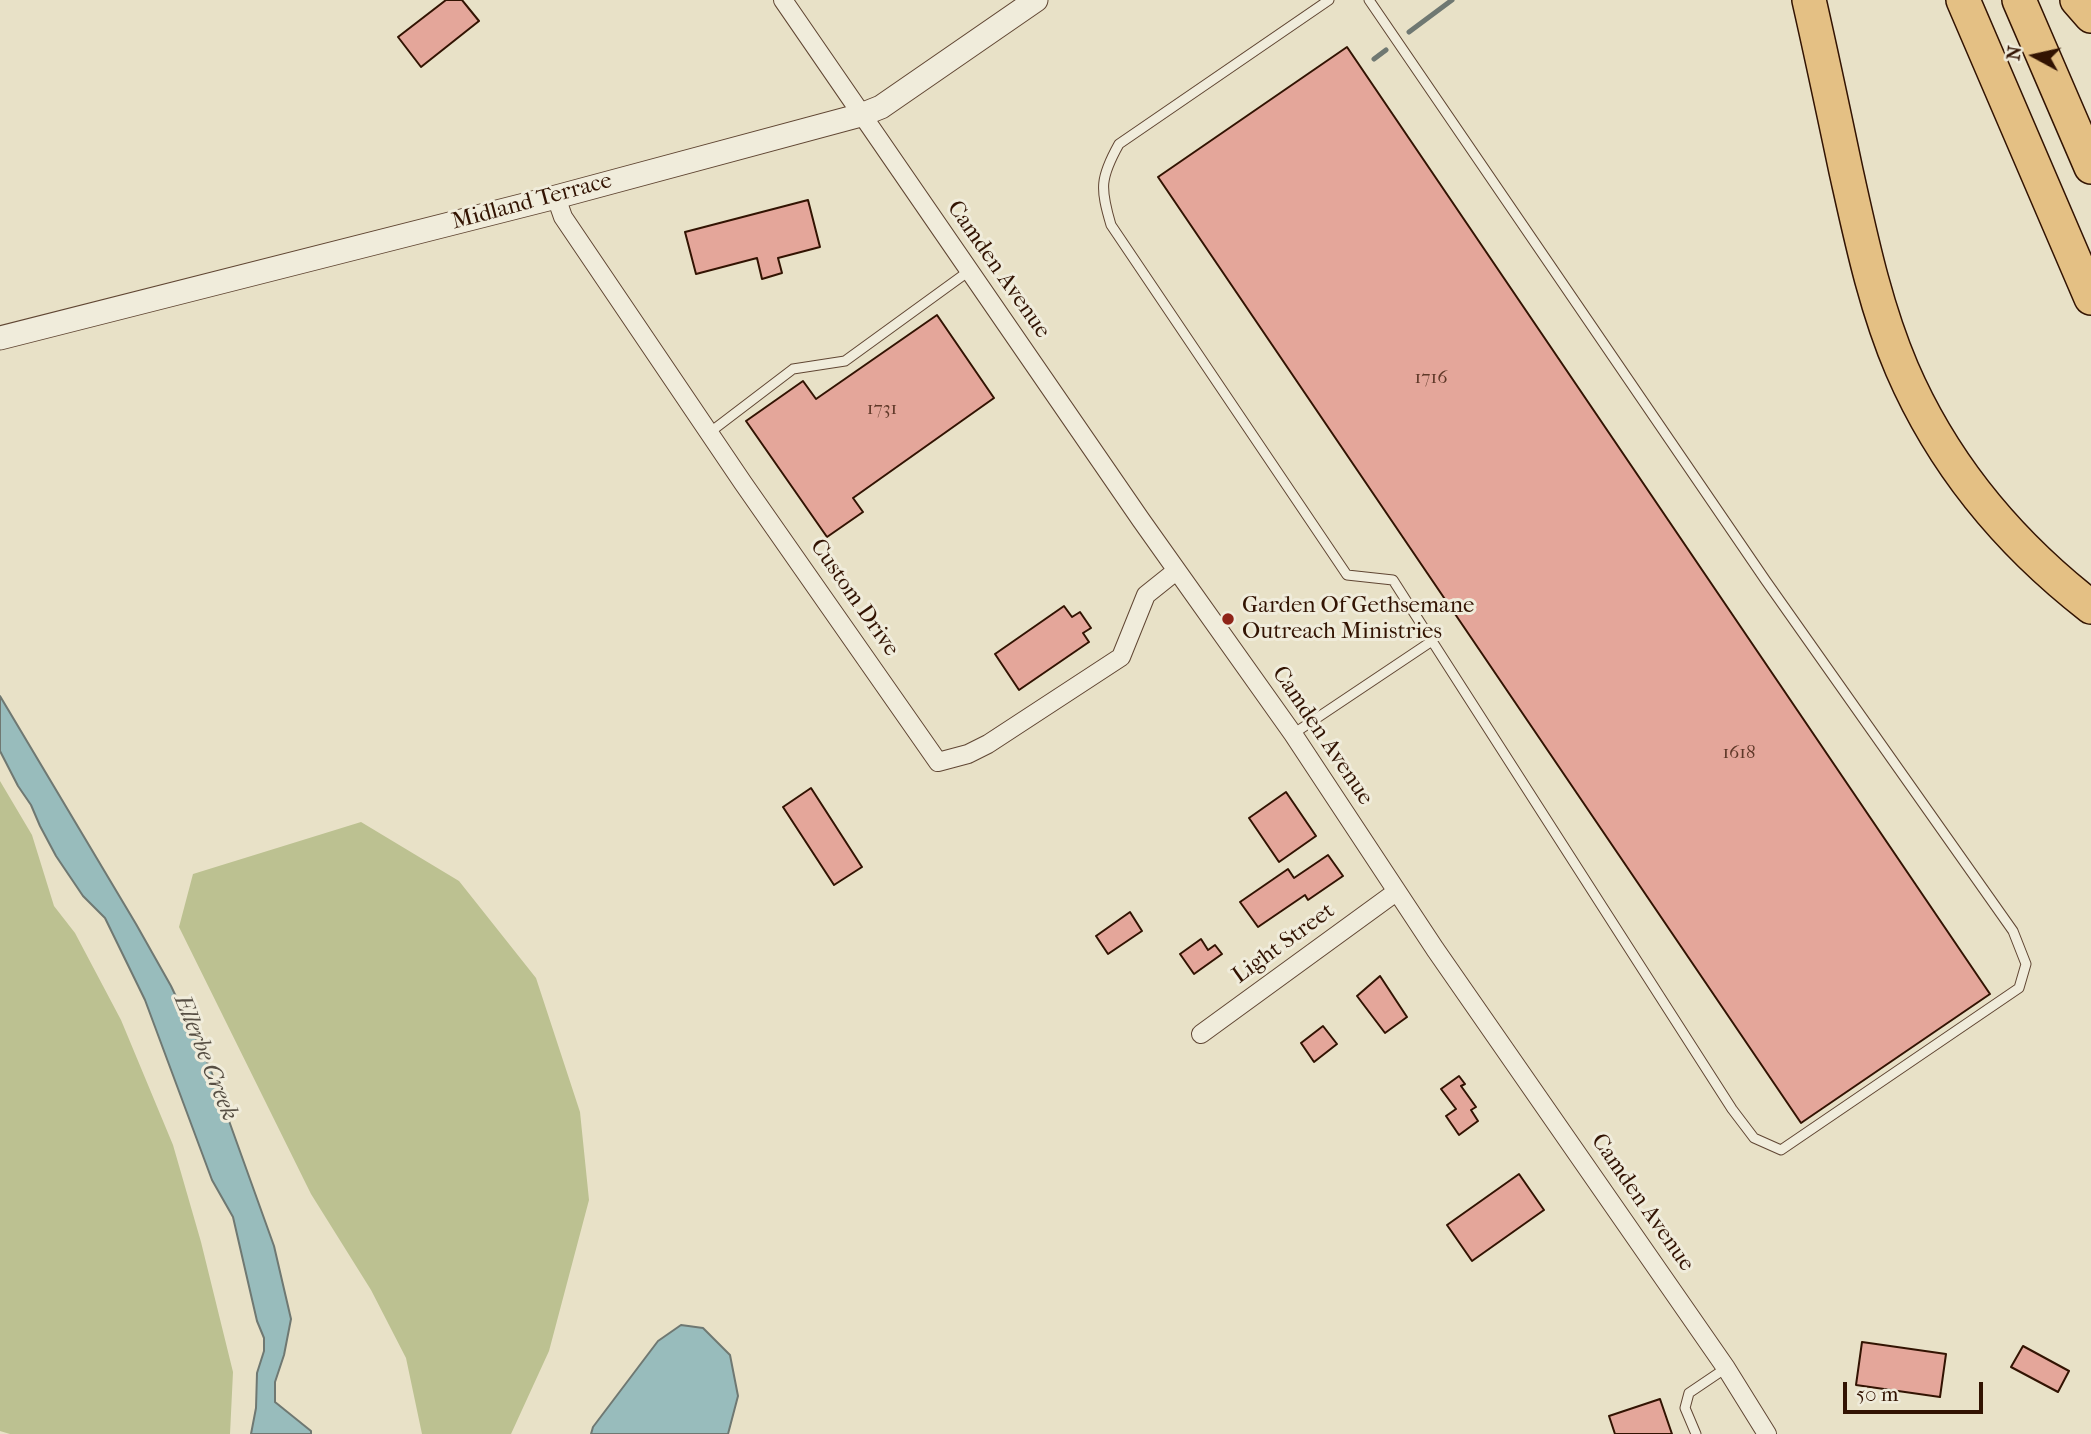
<!DOCTYPE html>
<html>
<head>
<meta charset="utf-8">
<style>
	body { margin:0 }
	#map { position:relative; width:2091px; height:1434px; overflow:hidden; background:#e8e1c7; font-family:"IM FELL French Canon",serif }
	canvas { display:block }
	.north { position:absolute; left:2000px; top:21px; width:70px; height:70px; -webkit-text-stroke:5px #f0ecdb; paint-order:stroke; rotate:278deg; font-size:19px; font-weight:700; line-height:28px; text-align:center; color:#321302 }
	.north::after { content:''; display:block; margin:auto; width:24px; height:32px; background:#321302; clip-path:polygon(50% 0,100% 100%,50% 72%,0 100%) }
	.scale { position:absolute; left:1843px; top:1382px; width:140px; height:32px; box-sizing:border-box; border:4px solid #321302; border-top:0; padding-left:9px; font-size:21px; line-height:24px; white-space:nowrap; color:#321302; -webkit-text-stroke:5px #f0ecdb; paint-order:stroke }
</style>
</head>
<body>
<div id="map">
<canvas width="2091" height="1434"></canvas>
<div class="north">N</div>
<div class="scale">50 m</div>
</div>
<script>
const context = document.querySelector('canvas').getContext('2d');
context.lineJoin = 'round';
function fill(path, color) { context.fillStyle = color; context.fill(path, 'evenodd'); }
function trace(path, color, width, dash) { context.strokeStyle = color; context.lineWidth = width; context.lineCap = dash ? 'butt' : 'round'; context.setLineDash(dash || []); context.stroke(path); }
function write(font, color, halo, rows, align = 'center') {
  context.font = font + ' "IM FELL French Canon",serif'; context.lineWidth = 6; context.setLineDash([]); context.textBaseline = 'middle'; context.strokeStyle = halo; context.fillStyle = color; for (const [text, x, y, turn = 0] of rows) {
    context.save(); context.translate(x, y); context.rotate((+turn || 0) * Math.PI / 180); context.textAlign = isNaN(turn) ? turn : align; if (halo) context.strokeText(text, 0, 0); context.fillText(text, 0, 0); context.restore();
  }
}
fill(new Path2D(`
	M0,781L32,835L54,906L75,933L121,1020L173,1145L201,1242L233,1372L230,1434H10L0,1431Z
	M361,822L459,881L536,978L580,1112L589,1200L549,1351L511,1434H422L406,1358L371,1290L311,1194L179,927L193,874Z`), '#bcc191');
const water = new Path2D(`
	M0,696L136,924L171,986L210,1068L274,1246L291,1319L284,1355L275,1382V1402L311,1431V1434H251L256,1408L257,1373L264,1351V1338L257,1321L233,1217L212,1180L145,1000L105,918L83,896L56,856L40,826L31,805L18,786L0,751Z
	M681,1325L703,1328L730,1355L738,1396L728,1434H591L593,1427L658,1341Z`);
fill(water, '#98bcbc');
trace(water, '#6f7872', 2);
trace(new Path2D(`
	M1409,32L1452,0
	M1374,59L1386,50`), '#6f7872', 5);
const building = new Path2D(`
	M446,0H462L479,21L421,67L398,37Z
	M1347,47L1990,994L1801,1123L1158,177Z
	M808,200L820,247L778,258L782,273L762,279L757,258L696,274L685,232Z
	M937,315L994,398L853,498L863,512L827,537L746,421L803,381L816,399Z
	M1064,606L1072,617L1080,612L1091,628L1083,633L1089,642L1019,690L995,654Z
	M811,788L862,867L834,885L783,807Z
	M1286,792L1316,836L1279,862L1249,818Z
	M1328,855L1343,876L1308,900L1305,895L1258,927L1240,902L1288,869L1294,878Z
	M1130,912L1142,931L1108,954L1096,936Z
	M1201,939L1208,950L1215,945L1222,954L1194,974L1180,954Z
	M1380,976L1407,1017L1385,1033L1357,996Z
	M1323,1026L1337,1044L1314,1062L1301,1043Z
	M1459,1076L1465,1084L1461,1086L1476,1107L1471,1110L1478,1121L1459,1135L1446,1116L1456,1109L1441,1089Z
	M1519,1174L1544,1210L1472,1261L1447,1225Z
	M1862,1342L1946,1354L1940,1397L1856,1385Z
	M2023,1346L2069,1371L2058,1392L2011,1367Z
	M1660,1399L1672,1434H1615L1609,1416Z`);
fill(building, '#e4a69a');
trace(building, '#321302', 2);
const service = new Path2D(`
	M1329,0L1119,144C1100,178 1100,188 1111,225L1347,575L1393,580L1432,641
	M709,433L793,369L845,361L969,271
	M1293,734L1432,641L1732,1109L1754,1138L1781,1150L2019,988L2026,964L2013,931L1766,581L1369,0
	M1696,1434L1685,1408L1689,1393L1726,1368`);
const minor = new Path2D(`
	M783,0L1141,520L1293,734L1435,949L1726,1368L1767,1434
	M556,197L563,217L743,483L938,762L968,754L988,744L1121,657L1146,595L1176,571
	M1201,1034L1396,892`);
const tertiary = new Path2D(`
	M0,338L556,197L861,115L881,107L1036,0`);
const motorway = new Path2D(`
	M1809,0C1822,57 1834,114 1846,171C1861,238 1875,306 1902,369C1943,464 2010,544 2091,607
	M1963,0L2091,298
	M2019,0L2091,167
	M2077,0L2091,16`);
trace(service, '#604633', 11);
trace(minor, '#604633', 20);
trace(tertiary, '#604633', 25);
trace(motorway, '#321302', 36);
trace(service, '#f0ecdb', 9);
trace(minor, '#f0ecdb', 18);
trace(tertiary, '#f0ecdb', 23);
trace(motorway, '#e4c084', 33);
for (const [x, y, r, color] of [
	[1228,619,7,"#8f2418"]
]) { const dot = new Path2D(); dot.arc(x, y, r, 0, 2 * Math.PI); context.fillStyle = color; context.fill(dot); trace(dot, '#f0ecdb', 2.5); }
write('19px', '#5e3828', null, [
	["1716",1431,378],
	["1731",882,409],
	["1618",1739,753]
]);
write('23px', '#321302', '#f0ecdb', [
	["Midland Terrace",532,202,-15],
	["Camden Avenue",998,270,55],
	["Custom Drive",854,598,55],
	["Camden Avenue",1322,736,56],
	["Light Street",1284,944,-36],
	["Camden Avenue",1642,1203,55]
]);
write('23px', '#321302', '#f0ecdb', [
	["Garden Of Gethsemane",1242,606],
	["Outreach Ministries",1242,632]
], 'left');
write('italic 24px', '#564e43', '#f0ecdb', [
	["Ellerbe Creek",205,1058,68]
]);
</script>
</body>
</html>
